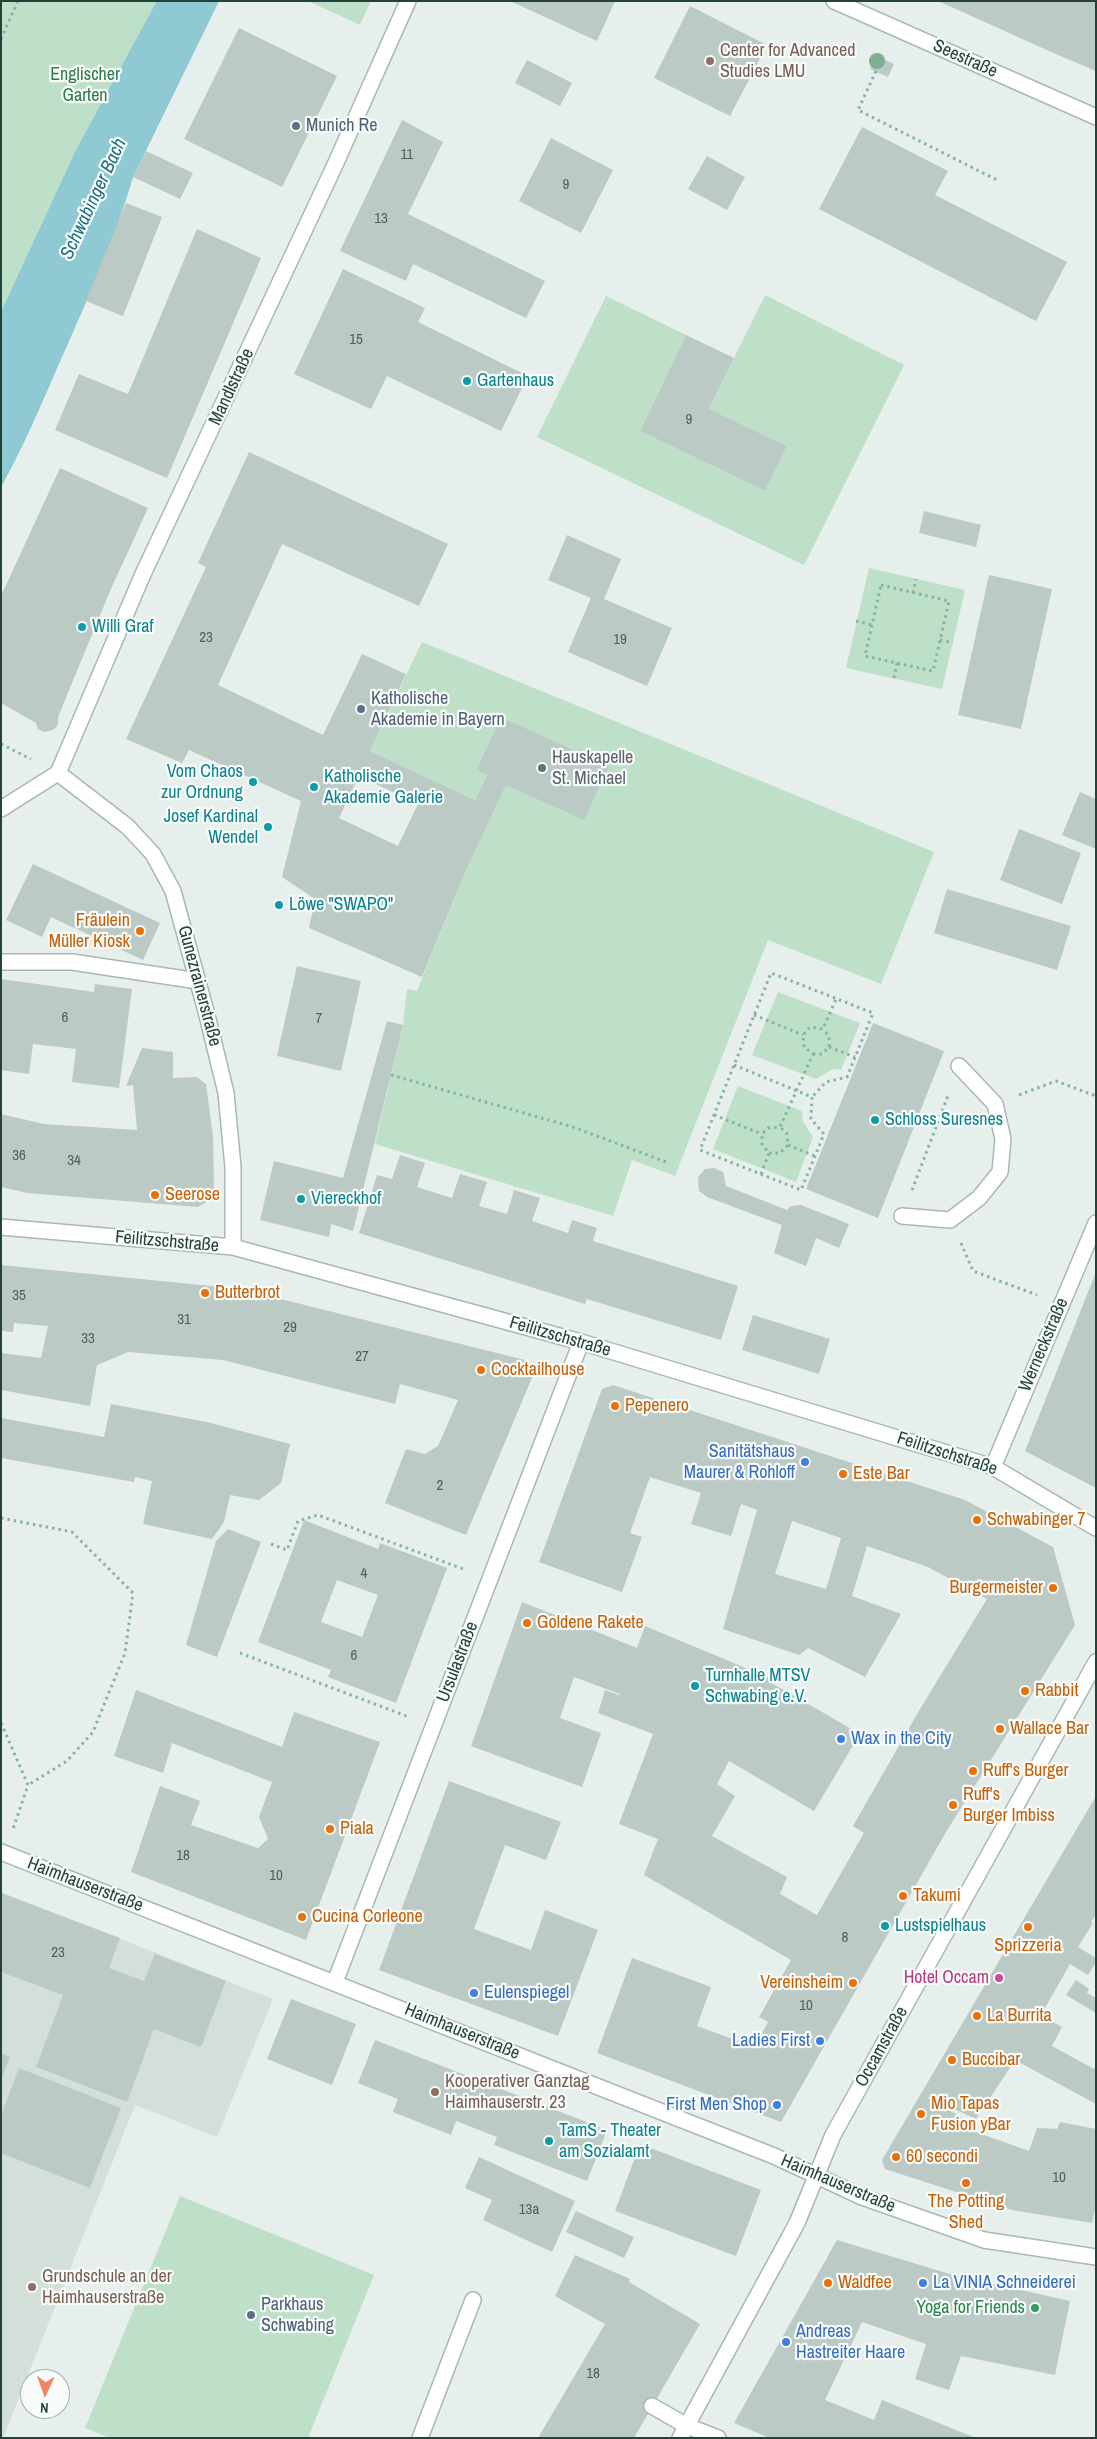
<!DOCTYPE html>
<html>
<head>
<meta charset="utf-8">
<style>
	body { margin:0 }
	#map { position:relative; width:1097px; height:2439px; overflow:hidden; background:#e6efeb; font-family:"Archivo Narrow",sans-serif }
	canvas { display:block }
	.frame { position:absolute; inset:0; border:2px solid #24423a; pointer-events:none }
	.north { position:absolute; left:20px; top:2369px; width:50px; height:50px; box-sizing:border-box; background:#f7fbf9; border:1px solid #a3b1ad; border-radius:50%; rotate:183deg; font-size:14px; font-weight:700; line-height:20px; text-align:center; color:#24423a }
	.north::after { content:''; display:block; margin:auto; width:18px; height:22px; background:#f4845f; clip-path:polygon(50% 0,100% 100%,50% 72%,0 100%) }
</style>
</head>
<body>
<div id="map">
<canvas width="1097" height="2439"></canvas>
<div class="frame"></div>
<div class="north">N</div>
</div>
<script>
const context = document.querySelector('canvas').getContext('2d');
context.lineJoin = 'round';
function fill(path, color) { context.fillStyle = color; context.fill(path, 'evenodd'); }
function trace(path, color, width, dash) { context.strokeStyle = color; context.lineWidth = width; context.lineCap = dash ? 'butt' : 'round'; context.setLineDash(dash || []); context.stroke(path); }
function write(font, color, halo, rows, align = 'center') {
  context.font = font + ' "Archivo Narrow",sans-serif'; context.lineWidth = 4.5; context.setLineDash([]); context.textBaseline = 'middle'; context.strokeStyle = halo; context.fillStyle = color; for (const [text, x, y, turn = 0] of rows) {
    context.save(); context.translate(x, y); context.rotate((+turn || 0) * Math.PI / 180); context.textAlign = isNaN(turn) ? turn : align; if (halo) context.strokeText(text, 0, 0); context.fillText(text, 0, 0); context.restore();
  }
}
fill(new Path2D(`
	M1,1892L273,1999L217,2137L135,2105L3,2438H1Z`), '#d4dfda');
fill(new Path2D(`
	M1,1H219L133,177C116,236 90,293 66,348C45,395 26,442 1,487Z
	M308,1H371L360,25Z
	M765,295L904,365L804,565L537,437L606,296L686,335L640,431L765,491L787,446L709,409Z
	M869,568L965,590L942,689L846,668Z
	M422,642L934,852L881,984L768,940L675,1176L632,1160L613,1216L375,1144L403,1025L407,989L417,991L464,875L506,785L608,766L501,717L476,770L487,775L475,800L370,751Z
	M778,992L860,1023L841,1070L833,1069L816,1079L752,1055Z
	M738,1086L802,1111L803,1122L813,1137L796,1182L713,1149Z
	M180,2196L374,2275L308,2438H110L85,2428Z`), '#bfe0c8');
fill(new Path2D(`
	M157,1H219L133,177C116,236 90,293 66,348C45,395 26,442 1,487V312L77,148Z`), '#8ec9d4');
fill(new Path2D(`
	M510,1H615L597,41Z
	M938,1H1096V71L1058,55Z
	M690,6L767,45L730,116L654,78Z
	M239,28L337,76L282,187L184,139Z
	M876,56L894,64L888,77L870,69Z
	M527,60L572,83L560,106L515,83Z
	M402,120L443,142L408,214L545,281L526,318L413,264L406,281L340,251Z
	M862,127L948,171L935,195L1067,262L1036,321L819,209Z
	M551,138L613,170L581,233L519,201Z
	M146,151L193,173L180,199L133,177Z
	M707,156L745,177L727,210L688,189Z
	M126,203L162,217L123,316L86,301Z
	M197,229L261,258L167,478L55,430L79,374L128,394Z
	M343,269L425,308L418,322L528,376L501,431L387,376L371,409L294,374Z
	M686,335L734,358L709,409L787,446L765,491L640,431Z
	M249,452L448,544L419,606L282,544L218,685L323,735L362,654L406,674L370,751L475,800L487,775L476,770L501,717L609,766L584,820L506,785L464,875L422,977L309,928L315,899L282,877L301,801L189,750L182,763L126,739L206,567L198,563ZM359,776L418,804L398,846L339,818Z
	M60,468L148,508L110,591L58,717V725L53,730L44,732L38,729L36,723L1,703V596Z
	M924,511L981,525L976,547L919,533Z
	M567,535L621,559L604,599L672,628L647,686L568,652L591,598L548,580Z
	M989,575L1052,589L1021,729L958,715Z
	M1080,792L1096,799V849L1062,835Z
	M1019,829L1081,853L1062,904L1000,880Z
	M33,864L160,923L143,960L51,917L42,937L6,920Z
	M947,889L1071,926L1057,970L934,933Z
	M297,966L361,981L341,1071L277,1056Z
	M1,979L94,992L95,984L132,989L119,1088L72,1082L76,1049L33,1044L29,1074L1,1070Z
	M387,1021L403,1025L353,1231L331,1224L329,1237L260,1220L274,1161L343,1178Z
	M873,1023L944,1051L878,1218L806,1189Z
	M142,1048L173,1052V1078L197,1077L206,1084L213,1136L214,1191L210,1200L198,1207L27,1193L1,1187V1114L44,1124L137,1130L133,1085L126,1086Z
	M400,1155L425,1163L417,1187L452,1198L460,1174L487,1182L479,1206L507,1214L514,1190L540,1198L532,1221L568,1233L572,1220L597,1228L593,1241L738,1286L721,1340L587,1299L585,1304L359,1233L377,1175L392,1179Z
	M714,1168L723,1172L726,1186L787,1210L791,1206L801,1205L849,1224L839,1248L816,1238L806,1266L774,1253L782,1225L707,1197L699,1191L698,1177L705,1169Z
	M1,1265L241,1289L529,1361L534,1373L466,1535L385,1503L406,1449L425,1454L438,1446L458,1400L400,1384L395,1404L223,1360L128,1352L97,1365L90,1406L1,1390V1353L41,1358L48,1326L14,1323L13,1332L1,1331Z
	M1096,1272V1488L1025,1451Z
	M753,1315L830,1339L819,1374L742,1350Z
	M613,1385L965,1500L1053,1547L1075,1625L946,1832L781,2122L597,2053L632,1958L711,1987L697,2026L755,2047L768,2022L759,2017L791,1960L644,1875L658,1839L619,1824L653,1734L598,1713L605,1690L619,1695L620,1694L574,1677L560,1718L601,1733L582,1787L471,1746L522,1602L637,1648L645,1626L772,1679L770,1682L860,1734L814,1811L729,1761L717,1784L735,1796L712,1836L787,1877L780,1894L817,1915L864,1833L853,1826L920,1709L987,1599L928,1567L867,1546L852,1596L901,1614L865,1677L808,1648L799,1655L723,1629L757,1510L741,1504L731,1536L691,1524L701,1493L650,1477L630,1533L642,1537L622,1592L539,1562L602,1389ZM792,1521L841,1538L826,1589L775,1574Z
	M111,1404L207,1422L290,1444L281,1483L259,1500L230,1495L224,1522L212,1539L143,1524L152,1481L135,1477L134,1482L1,1458V1418L104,1437Z
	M304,1520L378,1549L380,1543L447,1568L396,1703L328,1677L331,1670L258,1642ZM337,1580L378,1595L362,1637L321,1622Z
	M228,1529L261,1542L217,1657L186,1645L216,1541Z
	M136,1690L282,1747L294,1712L380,1742L306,1940L131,1872L160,1786L200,1801L191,1825L258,1848L268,1839L259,1817L272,1782L172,1743L163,1773L114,1756Z
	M449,1781L561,1822L546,1860L505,1845L474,1929L531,1950L545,1910L598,1930L558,2036L379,1970Z
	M1096,1796V1914L1091,1922L1093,1923L1078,1947L1096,1958V1962L1088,1975L1070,1964L1041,2015L1062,2027L1052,2046L1094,2069L1096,2065V2104L1015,2060L976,2119L925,2096L966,2120L962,2127L1029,2151L1037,2128L1057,2129L1060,2122L1096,2129V2205L1092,2223L1012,2210L885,2169L882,2160Z
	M1,1893L120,1938L109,1968L144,1981L155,1954L226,1981L201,2047L154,2029L127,2102L36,2067L63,1995L1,1972Z
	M1076,1980L1089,1989L1087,1993L1096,1998V2013L1066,1995Z
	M291,1999L356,2024L332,2085L267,2059Z
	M375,2040L607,2130L587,2181L494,2145L497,2137L456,2121L451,2135L393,2112L398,2099L358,2083Z
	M1,2053L10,2057L1,2080Z
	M19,2068L121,2108L90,2188L1,2153V2115Z
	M640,2144L761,2190L736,2256L615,2211Z
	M479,2157L575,2201L552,2252L483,2220L492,2200L465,2188Z
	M576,2211L634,2237L624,2258L566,2232Z
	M837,2240L950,2274L1070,2301L1055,2375L961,2356L949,2390L915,2379L926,2344L862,2322L825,2400L874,2420L882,2400L976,2438H770L734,2423Z
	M575,2255L630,2279L629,2282L700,2324L634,2438H538L605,2324L555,2296Z`), '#bbcac4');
const lane = new Path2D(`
	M1,962H72L198,981
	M902,1216L950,1220L979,1198L1000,1172L1003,1139L995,1104L959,1066
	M652,2406L687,2426
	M420,2438L473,2300`);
const street = new Path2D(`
	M834,1L1096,117
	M58,773L143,574L334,167L408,1
	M58,773L128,827L153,854L173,891L207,1015L226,1093L233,1167V1247
	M1,809L58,773
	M1,1227L233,1247L581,1342L993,1467L1096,1528
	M993,1467L1096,1223
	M1,1852L774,2156L862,2197L984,2240L1096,2257
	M335,1982L581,1342
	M687,2426L718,2438
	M680,2438L797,2223L833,2135L1096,1662`);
trace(lane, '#a8b8b2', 18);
trace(street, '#a8b8b2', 18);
trace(new Path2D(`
	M1,39L18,1
	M876,71L858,110L999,181
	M881,585L949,601L933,671L865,656Z
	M913,593L916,579
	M856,621L872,625
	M940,640L953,643
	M894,678L897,663
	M1,744L31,759
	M754,1015L803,1035
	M829,1047L855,1057
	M813,1054H822L829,1047V1036L823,1029
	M734,1065L812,1097L811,1119L824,1134L801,1190L700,1150L771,973L873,1013L847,1077L826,1082L812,1097
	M391,1075L573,1127L669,1163
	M1019,1095L1056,1081L1096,1096
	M714,1115L762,1134
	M788,1145L815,1156
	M769,1153H780L788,1145L787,1134L780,1127
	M761,1174L769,1153L762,1144V1134L768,1128L780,1127L813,1054L804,1047L803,1035L810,1027L823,1029L836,999
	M912,1190L949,1093
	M961,1243L973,1271L1037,1295
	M1,1518L72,1532L133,1593L125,1653L93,1732L67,1761L28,1785
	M271,1544L287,1550L298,1521L318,1515L466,1570
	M240,1653L409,1717
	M1,1723L28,1785L13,1829`), '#86b3a5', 3, [2.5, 4]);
trace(lane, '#fff', 15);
trace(street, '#fff', 15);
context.fillStyle = '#80af93';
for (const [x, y] of [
	[877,61]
]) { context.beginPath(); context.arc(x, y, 8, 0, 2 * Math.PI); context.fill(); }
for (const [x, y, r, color] of [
	[710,61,5,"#8d6e63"],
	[296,126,5,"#5c6f8a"],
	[467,381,5,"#0f9aa8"],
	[82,627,5,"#0f9aa8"],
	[361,709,5,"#5c6f8a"],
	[542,768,5,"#6b7280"],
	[253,782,5,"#0f9aa8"],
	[314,787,5,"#0f9aa8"],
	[268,827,5,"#0f9aa8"],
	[279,905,5,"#0f9aa8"],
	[140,931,5,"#e8710a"],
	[875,1120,5,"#0f9aa8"],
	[155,1195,5,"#e8710a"],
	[301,1199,5,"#0f9aa8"],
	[205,1293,5,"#e8710a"],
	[481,1370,5,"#e8710a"],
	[615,1406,5,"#e8710a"],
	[805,1462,5,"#3f7fe0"],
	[843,1474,5,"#e8710a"],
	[977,1520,5,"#e8710a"],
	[1053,1588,5,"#e8710a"],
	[527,1623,5,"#e8710a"],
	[695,1686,5,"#0f9aa8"],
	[1025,1691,5,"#e8710a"],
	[1000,1729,5,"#e8710a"],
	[841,1739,5,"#3f7fe0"],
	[973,1771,5,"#e8710a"],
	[953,1805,5,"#e8710a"],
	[330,1829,5,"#e8710a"],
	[903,1896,5,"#e8710a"],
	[302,1917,5,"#e8710a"],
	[885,1926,5,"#0f9aa8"],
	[1028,1927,5,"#e8710a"],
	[999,1978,5,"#d1479c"],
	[853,1983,5,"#e8710a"],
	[474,1993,5,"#3f7fe0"],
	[977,2016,5,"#e8710a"],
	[820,2041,5,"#3f7fe0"],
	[952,2060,5,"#e8710a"],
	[435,2092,5,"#8d6e63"],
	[777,2105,5,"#3f7fe0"],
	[921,2114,5,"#e8710a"],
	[549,2141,5,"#0f9aa8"],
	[896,2157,5,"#e8710a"],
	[966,2183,5,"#e8710a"],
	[828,2283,5,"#e8710a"],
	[923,2283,5,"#3f7fe0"],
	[32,2287,5,"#8d6e63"],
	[1035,2308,5,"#2e9e5b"],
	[251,2315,5,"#5c6f8a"],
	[786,2342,5,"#3f7fe0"]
]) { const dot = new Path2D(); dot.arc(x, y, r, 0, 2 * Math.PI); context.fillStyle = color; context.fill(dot); trace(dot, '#f7fbf9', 2); }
write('15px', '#4a645c', null, [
	["11",407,155],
	["9",566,185],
	["13",381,219],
	["15",356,340],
	["9",689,420],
	["23",206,638],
	["19",620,640],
	["6",65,1018],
	["7",319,1019],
	["36",19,1156],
	["34",74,1161],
	["35",19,1296],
	["31",184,1320],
	["29",290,1328],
	["33",88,1339],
	["27",362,1357],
	["2",440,1486],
	["4",364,1574],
	["6",354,1656],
	["18",183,1856],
	["10",276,1876],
	["8",845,1938],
	["23",58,1953],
	["10",806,2006],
	["10",1059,2178],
	["13a",529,2210],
	["18",593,2374]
]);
write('18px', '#785e54', '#f7fbf9', [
	["Center for Advanced",720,51],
	["Studies LMU",720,72],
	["Kooperativer Ganztag",445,2082],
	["Haimhauserstr. 23",445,2103],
	["Grundschule an der",42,2277],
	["Haimhauserstraße",42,2298]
], 'left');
write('18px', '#24423a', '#f7fbf9', [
	["Seestraße",965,59,24],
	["Mandlstraße",232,387,-65],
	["Gunezrainerstraße",199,986,75],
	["Feilitzschstraße",167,1242,5],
	["Feilitzschstraße",560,1337,16],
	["Werneckstraße",1044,1345,-67],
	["Feilitzschstraße",947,1454,18],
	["Ursulastraße",458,1662,-69],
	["Haimhauserstraße",85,1885,21],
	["Haimhauserstraße",462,2032,22],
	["Occamstraße",882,2047,-61],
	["Haimhauserstraße",838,2184,23]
]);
write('18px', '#2d7a4b', '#f7fbf9', [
	["Englischer",85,75],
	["Garten",85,96]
]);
write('18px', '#4e5e75', '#f7fbf9', [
	["Munich Re",306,126],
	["Katholische",371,699],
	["Akademie in Bayern",371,720],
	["Parkhaus",261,2305],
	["Schwabing",261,2326]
], 'left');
write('18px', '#0d838f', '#f7fbf9', [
	["Gartenhaus",477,381],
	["Willi Graf",92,627],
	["Vom Chaos",243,772,"right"],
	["zur Ordnung",243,793,"right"],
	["Katholische",324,777],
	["Akademie Galerie",324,798],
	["Josef Kardinal",258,817,"right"],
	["Wendel",258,838,"right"],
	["Löwe \"SWAPO\"",289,905],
	["Schloss Suresnes",885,1120],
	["Viereckhof",311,1199],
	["Turnhalle MTSV",705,1676],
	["Schwabing e.V.",705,1697],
	["Lustspielhaus",895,1926],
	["TamS - Theater",559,2131],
	["am Sozialamt",559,2152]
], 'left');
write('18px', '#5b616d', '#f7fbf9', [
	["Hauskapelle",552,758],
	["St. Michael",552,779]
], 'left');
write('18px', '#c56008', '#f7fbf9', [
	["Fräulein",130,921,"right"],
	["Müller Kiosk",130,942,"right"],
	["Seerose",165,1195],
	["Butterbrot",215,1293],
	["Cocktailhouse",491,1370],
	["Pepenero",625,1406],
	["Este Bar",853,1474],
	["Schwabinger 7",987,1520],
	["Burgermeister",1043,1588,"right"],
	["Goldene Rakete",537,1623],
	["Rabbit",1035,1691],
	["Wallace Bar",1010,1729],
	["Ruff's Burger",983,1771],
	["Ruff's",963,1795],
	["Burger Imbiss",963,1816],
	["Piala",340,1829],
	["Takumi",913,1896],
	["Cucina Corleone",312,1917],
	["Sprizzeria",1028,1946,"center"],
	["Vereinsheim",843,1983,"right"],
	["La Burrita",987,2016],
	["Buccibar",962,2060],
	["Mio Tapas",931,2104],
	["Fusion yBar",931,2125],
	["60 secondi",906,2157],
	["The Potting",966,2202,"center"],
	["Shed",966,2223,"center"],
	["Waldfee",838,2283]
], 'left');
write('18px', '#366cbe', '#f7fbf9', [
	["Sanitätshaus",795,1452,"right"],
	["Maurer & Rohloff",795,1473,"right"],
	["Wax in the City",851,1739],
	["Eulenspiegel",484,1993],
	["Ladies First",810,2041,"right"],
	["First Men Shop",767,2105,"right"],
	["La VINIA Schneiderei",933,2283],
	["Andreas",796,2332],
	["Hastreiter Haare",796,2353]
], 'left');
write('18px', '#b23c85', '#f7fbf9', [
	["Hotel Occam",989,1978]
], 'right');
write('18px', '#27864d', '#f7fbf9', [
	["Yoga for Friends",1025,2308]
], 'right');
write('italic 19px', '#1c6f80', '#f7fbf9', [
	["Schwabinger Bach",94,199,-65]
]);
</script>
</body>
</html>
